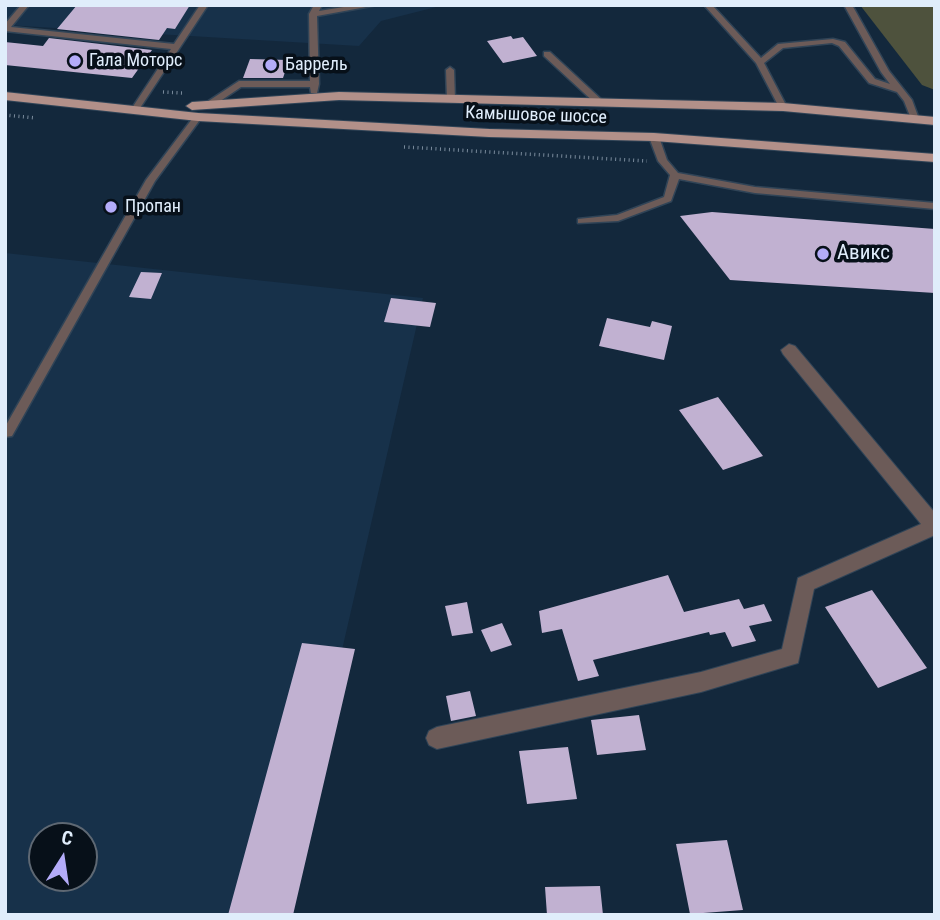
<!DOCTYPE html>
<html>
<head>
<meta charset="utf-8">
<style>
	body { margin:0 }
	#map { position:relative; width:940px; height:920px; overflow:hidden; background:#13283c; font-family:"Roboto Condensed",sans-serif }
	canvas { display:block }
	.frame { position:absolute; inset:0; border:7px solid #e0edfb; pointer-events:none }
	.north { position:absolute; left:28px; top:822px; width:70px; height:70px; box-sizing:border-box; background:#071019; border:2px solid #5e6873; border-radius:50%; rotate:12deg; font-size:19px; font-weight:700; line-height:28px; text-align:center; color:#e0edfb }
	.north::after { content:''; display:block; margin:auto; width:24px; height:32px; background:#b4acf9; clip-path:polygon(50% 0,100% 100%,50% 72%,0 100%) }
</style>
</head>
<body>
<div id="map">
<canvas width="940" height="920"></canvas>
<div class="frame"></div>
<div class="north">С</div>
</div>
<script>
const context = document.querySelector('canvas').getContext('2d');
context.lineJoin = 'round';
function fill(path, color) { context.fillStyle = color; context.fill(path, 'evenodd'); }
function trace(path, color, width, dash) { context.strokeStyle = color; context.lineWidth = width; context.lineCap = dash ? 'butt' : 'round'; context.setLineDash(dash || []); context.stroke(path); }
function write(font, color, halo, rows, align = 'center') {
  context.font = font + ' "Roboto Condensed",sans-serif'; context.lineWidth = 7; context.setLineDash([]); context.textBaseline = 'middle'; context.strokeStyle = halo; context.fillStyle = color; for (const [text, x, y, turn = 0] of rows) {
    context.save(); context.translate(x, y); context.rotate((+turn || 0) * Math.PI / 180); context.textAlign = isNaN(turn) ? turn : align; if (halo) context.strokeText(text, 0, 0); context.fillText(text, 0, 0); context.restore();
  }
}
fill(new Path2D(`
	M5,5H444L381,21L359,46L5,25Z
	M5,253L423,298L281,915H5ZM42,836H84V878H42Z`), '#17314a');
fill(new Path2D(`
	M860,5H935V90L922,85Z`), '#4e523d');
fill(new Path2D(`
	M77,5H190L175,29L167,28L159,40L57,29Z
	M511,36L513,39L523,37L537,56L503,63L487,41Z
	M49,38L152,50L132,78L5,65V42L43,46Z
	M250,59L289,60L283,78H243Z
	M712,212L935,229V293L730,280L680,216Z
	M141,272L162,273L151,299L129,297Z
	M391,298L436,303L430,327L384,322Z
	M607,318L650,327L652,321L672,326L664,360L599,346Z
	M718,397L763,456L723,470L679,410Z
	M668,575L684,612L739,599L744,609L764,604L772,621L749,626L756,641L732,647L725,632L710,635L709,632L593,660L599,676L578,681L562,629L542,633L539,611Z
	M872,590L927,668L878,688L825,607Z
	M467,602L473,633L452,636L445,606Z
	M502,623L512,645L491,652L481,630Z
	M302,643L355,649L293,915H228Z
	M470,691L476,716L451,721L446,696Z
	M639,715L646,750L597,755L591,720Z
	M568,747L577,799L527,804L519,751Z
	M727,840L743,910L690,914L676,844Z
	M600,886L603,915H547L545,887Z`), '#c1b1d1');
const service = new Path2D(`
	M21,5H29L11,27L174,44L200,5H208L140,108L136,111L132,108L171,49L5,31V24Z
	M314,5H322L319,11L356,5H377L317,16L319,84L317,93H311L310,87H241L210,108H204V104L239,81H310L309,14Z
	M704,5H712L761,58L778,44L833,39L845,42L875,79L890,84L881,72L844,5H852L889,71L912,100L919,119L912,121L904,101L897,92L869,83L839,46L832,43L783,48L764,63L787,107L780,109L756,63Z
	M544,52H550L602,100V104H596L544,56Z
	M450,67L454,70L455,99L451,102L447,99L446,70Z
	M198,114L202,117L155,181L12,436L5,437V427L146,180L195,115Z
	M654,134L659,137L667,160L678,173L755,187L935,203V209L755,193L679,179L671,201L618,221L578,223V219L617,215L664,197L670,175L658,161L649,137Z`);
const minor = new Path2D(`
	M789,344L795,346L935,513V535L814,589L798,663L701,692L437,749L429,745L426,738L429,731L437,727L701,672L782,649L798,578L921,524L783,354L781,350Z`);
const primary = new Path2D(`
	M5,92L198,113L489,129L654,133L935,154V162L654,141L489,137L198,121L5,100Z
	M339,92L783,103L935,117V125L783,111L339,100L192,110L186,106L192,102Z`);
trace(service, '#304457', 3);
trace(minor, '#304457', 2);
trace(primary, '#304457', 2);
trace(new Path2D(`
	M163,92L183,93
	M5,115L36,118
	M404,147L647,161`), '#7a8b9c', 3.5, [1, 3.5]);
fill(service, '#6c5b58');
fill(minor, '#6c5b58');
fill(primary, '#b29089');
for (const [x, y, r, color] of [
	[75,61,7,"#b4acf9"],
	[271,65,7,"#b4acf9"],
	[111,207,7,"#b4acf9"],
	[823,254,7,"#b4acf9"]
]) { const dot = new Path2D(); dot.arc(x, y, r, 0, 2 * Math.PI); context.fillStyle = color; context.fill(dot); trace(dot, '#071019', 2.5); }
write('18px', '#e0edfb', '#071019', [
	["Гала Моторс",89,61],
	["Баррель",285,65],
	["Пропан",125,207]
], 'left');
write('18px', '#e0edfb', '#071019', [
	["Камышовое шоссе",536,116,2]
]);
write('21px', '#e0edfb', '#071019', [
	["Авикс",837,254]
], 'left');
</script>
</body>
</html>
